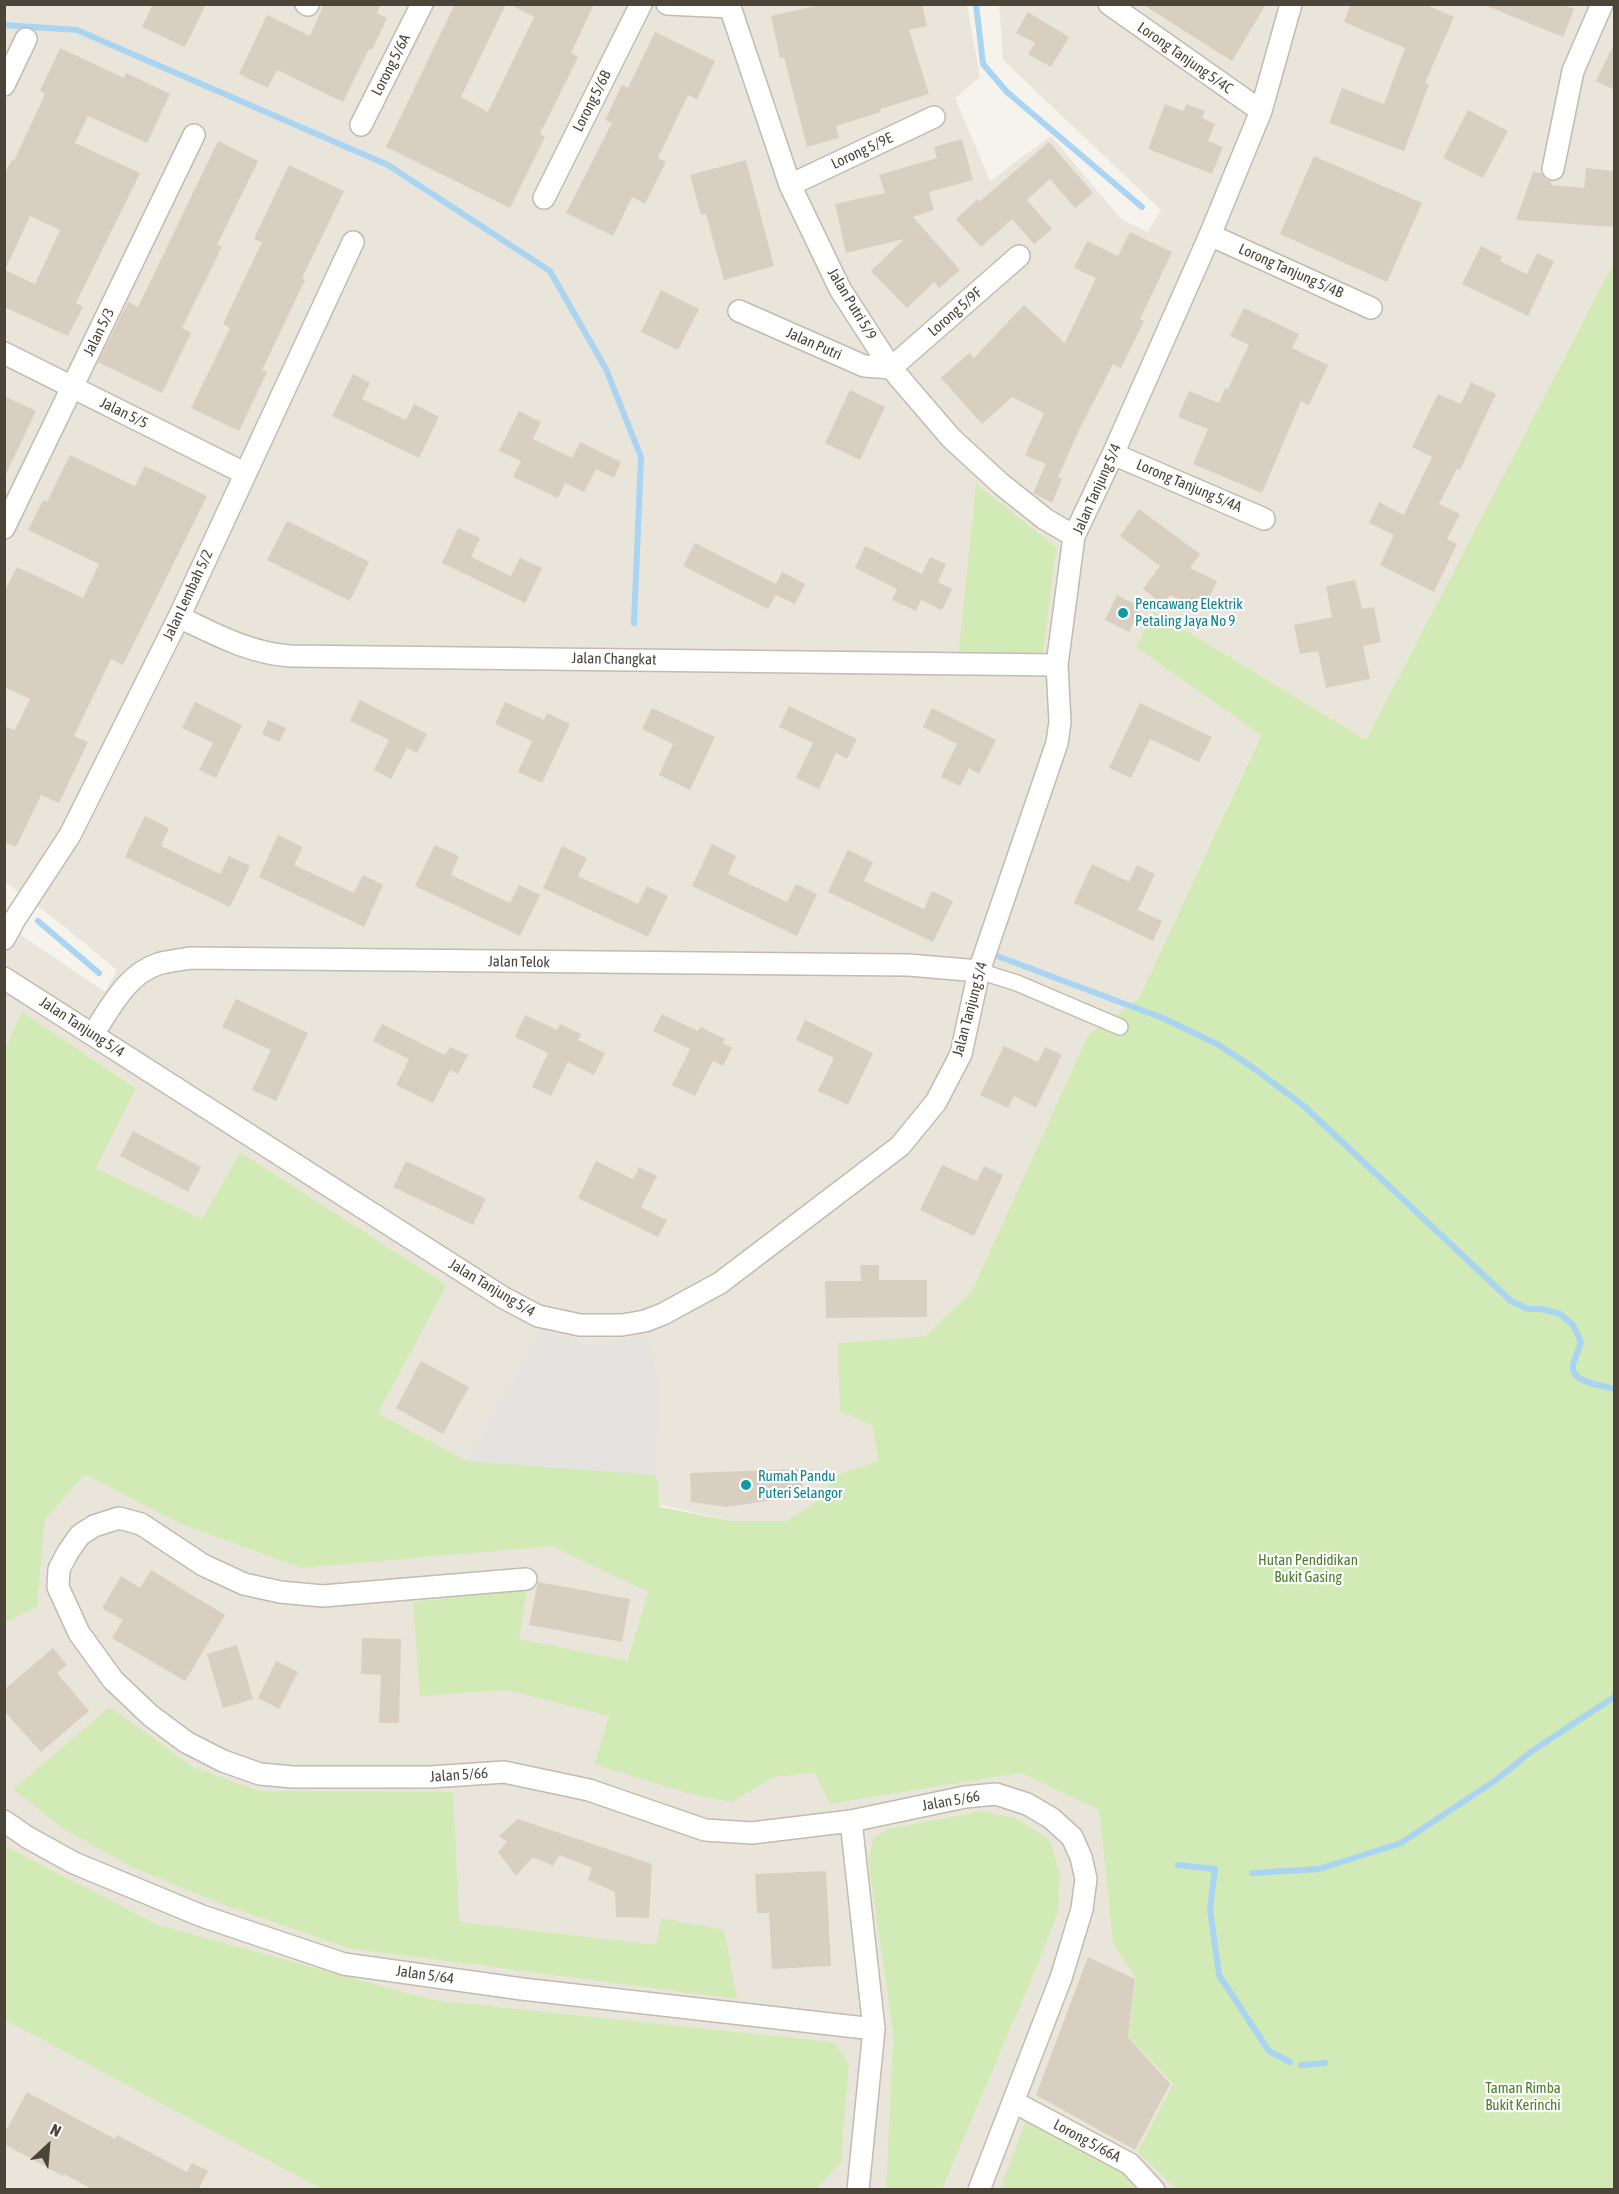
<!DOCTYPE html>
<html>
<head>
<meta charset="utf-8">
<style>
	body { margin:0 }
	#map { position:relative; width:1619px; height:2194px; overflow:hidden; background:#f6f3ec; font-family:"Asap Condensed",sans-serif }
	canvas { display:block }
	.frame { position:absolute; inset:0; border:6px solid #4b4439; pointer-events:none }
	.north { position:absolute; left:18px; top:2116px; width:60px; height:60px; -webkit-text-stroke:4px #fff; paint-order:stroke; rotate:26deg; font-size:16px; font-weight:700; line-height:24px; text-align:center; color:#4b4439 }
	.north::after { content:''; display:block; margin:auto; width:21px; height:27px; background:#4b4439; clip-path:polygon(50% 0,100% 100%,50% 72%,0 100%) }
</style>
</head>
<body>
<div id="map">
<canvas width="1619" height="2194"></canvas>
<div class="frame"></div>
<div class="north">N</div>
</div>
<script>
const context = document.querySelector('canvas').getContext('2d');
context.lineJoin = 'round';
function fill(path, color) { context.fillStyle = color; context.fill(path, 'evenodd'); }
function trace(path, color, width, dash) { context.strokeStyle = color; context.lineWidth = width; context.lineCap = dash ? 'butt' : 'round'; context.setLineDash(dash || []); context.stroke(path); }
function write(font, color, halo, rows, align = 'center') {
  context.font = font + ' "Asap Condensed",sans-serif'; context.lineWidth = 4.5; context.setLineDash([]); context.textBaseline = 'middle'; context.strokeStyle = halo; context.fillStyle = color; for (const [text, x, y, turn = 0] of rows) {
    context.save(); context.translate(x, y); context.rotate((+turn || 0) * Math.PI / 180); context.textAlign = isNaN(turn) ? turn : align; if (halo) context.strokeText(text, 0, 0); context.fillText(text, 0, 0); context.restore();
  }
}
fill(new Path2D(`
	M5,5H967L980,77L955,98L990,181L1051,136L1121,219L1148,232L1161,210L1003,60L999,5H1614V262L1366,740L1154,611L1137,647L1261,734L1139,998L1088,1035L972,1291L925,1336L838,1343L872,1425L878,1461L834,1476L816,1502L786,1521H732L467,1461L378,1413L447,1285L240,1152L202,1219L96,1168L136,1087L22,1013L5,1052V924L105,992L117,970L61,924L5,882Z
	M85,1473L181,1524L301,1568L552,1545L648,1592L594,1764L731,1802L772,1777L816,1773L831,1804L1021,1773L1099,1810L1113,1943L1136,1979L1130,2037L1173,2084L1137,2152L1176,2189H942L1036,1969L1058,1912L981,1811L888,1829L873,1838L868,1861L893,2033L886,2189H817L841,2161L849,2064L834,2042L433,2000L159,1925L5,1846L4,1622L37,1607L45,1520Z
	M5,2020L321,2189H5Z`), '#eae5da');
fill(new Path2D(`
	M1614,262V2189H1176L1137,2152L1173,2084L1129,2037L1136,1979L1113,1943L1099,1810L1021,1773L830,1804L815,1773L773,1777L732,1802L690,1794L594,1764L609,1716L507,1690L420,1696L413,1602L527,1589L519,1639L627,1661L648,1592L552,1546L301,1568L181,1524L85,1474L45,1520L37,1607L5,1622L4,1052L22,1012L136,1088L96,1168L202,1219L240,1152L447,1285L378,1413L467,1461L656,1475L660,1507L732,1521H786L816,1502L834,1476L878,1461L872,1425L840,1411L838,1343L925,1336L972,1291L1088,1035L1139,998L1261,735L1136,647L1154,611L1366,740Z
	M976,484L1056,547L1043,653L959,651Z
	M110,1707L193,1767L260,1791L453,1792L459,1922L656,1945L661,1918L724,1930L737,1999L348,1948L222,1904L132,1867L65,1830L13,1789Z
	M981,1811L1015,1818L1049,1839L1060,1873L1058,1912L1036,1969L942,2189H886L893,2033L868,1861L873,1838L888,1829Z
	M5,1846L159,1925L433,2000L834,2042L849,2064L841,2162L817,2189H321L5,2020Z
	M1026,2120L1122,2173L1138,2189L1000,2190Z`), '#d2eab5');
fill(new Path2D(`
	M543,1327L588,1345L646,1336L658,1379L656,1475L467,1461Z`), '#e5e3e0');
trace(new Path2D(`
	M976,4L983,64L1007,92L1142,207
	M4,25L77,30L388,165L550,271L606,369L641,457L634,623
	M38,921L99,973
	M992,954L1165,1019L1217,1044L1252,1067L1304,1106L1511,1301L1528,1309H1542L1560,1314L1573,1325L1581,1342C1579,1349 1575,1357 1573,1365C1570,1383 1603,1385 1614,1389
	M1178,1865L1215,1869L1210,1909L1219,1975L1269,2051L1290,2062
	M1252,1873L1319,1869L1401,1843L1496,1780L1532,1751L1614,1697
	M1301,2065L1325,2063`), '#a9d4f2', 6);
fill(new Path2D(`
	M153,4H206L185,47L142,27Z
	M324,4H381L377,13L387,18L372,50L369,49L343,102L277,70L268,88L239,74L267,15L310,36Z
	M455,4H506L461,97L488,112L534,17L509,4H594L571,53L578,57L540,134L545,137L510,208L386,147Z
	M824,4H922L927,26L909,30L929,94L880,109L881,112L836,126L839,138L807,147L784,57L780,58L771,16Z
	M1142,4H1266L1232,61Z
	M1351,4H1425L1454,17L1425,83L1429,84L1404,151L1329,123L1342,88L1384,104L1405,48L1344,22Z
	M1482,4H1562L1574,9L1563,37Z
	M1028,12L1069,37L1051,67L1028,54L1035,43L1016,33Z
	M655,32L715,61L697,99L688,95L658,158L666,162L645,204L632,197L613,236L566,213L612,123L605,120L622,85L628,88Z
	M1614,44V90L1596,81Z
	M60,48L124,78L126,73L170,94L147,143L88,116L75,143L140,173L76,303L83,307L68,336L4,307V175L12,160L14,161L45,94L40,91ZM30,216L60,230L35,284L5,270Z
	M1165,104L1183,111L1187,104L1205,111L1202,118L1215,124L1208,141L1223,147L1212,174L1148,149Z
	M1468,110L1508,131L1483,178L1443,158Z
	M962,139L973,180L929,192L934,210L913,217L960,270L939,288L934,282L907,308L871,271L904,239L846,253L835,204L885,193L879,175L937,158L934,147Z
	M218,141L258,161L217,245L222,247L182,328L191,333L162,393L98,362L128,302L138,307Z
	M1049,142L1093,193L1075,208L1050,179L1027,200L1052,229L1034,244L1012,219L981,247L956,219L978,199L979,202Z
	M1314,156L1422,203L1387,282L1280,234Z
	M746,160L774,266L724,280L706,214L701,215L690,175Z
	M289,165L344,191L302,278L305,280L262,370L267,372L239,431L191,408L230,328L223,324L262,242L254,239Z
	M1586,168L1614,171V227L1516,220L1533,172L1541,173L1545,179L1551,182V185L1584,188Z
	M1130,232L1172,252L1140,319L1144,321L1121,368L1113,364L1079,430L1058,477L1062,479L1052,503L1033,493L1046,464L1025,455L1044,413L1012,397L982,424L941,378L969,353L974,358L1024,305L1065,343L1096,278L1074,268L1087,241L1118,256Z
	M1481,246L1502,257L1500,261L1527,274L1537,253L1554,261L1528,316L1462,284Z
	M661,290L699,309L678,350L641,332Z
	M1244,308L1299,334L1292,348L1328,365L1309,405L1301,401L1262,493L1193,464L1208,429L1178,417L1189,391L1219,403L1225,388L1228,389L1249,345L1230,336Z
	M353,374L370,383L362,399L406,420L414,404L439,417L419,458L332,416Z
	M1471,382L1496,394L1460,470L1457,469L1439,504L1460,514L1447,539L1457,544L1434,592L1380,565L1394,535L1369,523L1379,502L1404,515L1432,457L1412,447L1438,394L1461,404Z
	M850,390L885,407L860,460L825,443Z
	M4,396L36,411L4,478Z
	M519,411L541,422L533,439L572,458L580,442L621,462L614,478L596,469L584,492L565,483L558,498L513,477L521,461L499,451Z
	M70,455L135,486L145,466L207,496L123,665L111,659L74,736L88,742L59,803L41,795L16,847L4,842V726L15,730L30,699L4,687V592L17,567L83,598L99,564L28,530L43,500L47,502Z
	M1139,509L1200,554L1190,568L1217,581L1203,611L1170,595L1163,604L1143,589L1160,566L1120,536Z
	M287,521L369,562L350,601L267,560Z
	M458,528L480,538L471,557L511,576L520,558L542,568L525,603L442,563Z
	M695,543L776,584L782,572L805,584L795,604L776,595L768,609L683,566Z
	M865,546L922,574L930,557L946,564L938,582L952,589L942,610L921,600L916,611L892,600L897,589L855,568Z
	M1355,580L1362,609L1374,607L1381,642L1363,646L1370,679L1326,688L1318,651L1300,654L1294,625L1332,617L1326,586Z
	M1117,595L1141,607L1129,632L1105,620Z
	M360,700L427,734L417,753L407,748L391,779L374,770L389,740L350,721Z
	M195,702L242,725L216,778L199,770L213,743L182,728Z
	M505,702L544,720L547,713L570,724L542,783L518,772L532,741L495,724Z
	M1140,703L1212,737L1199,762L1150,739L1131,778L1109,768Z
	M789,706L857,739L847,759L836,753L819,789L796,778L813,743L779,727Z
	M652,708L715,737L690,790L659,775L673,744L642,729Z
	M932,708L996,740L979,774L969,768L960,786L941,777L957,744L923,727Z
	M268,720L286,728L279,742L262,734Z
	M145,816L169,828L161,846L220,874L229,856L250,866L230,907L125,857Z
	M278,835L303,847L294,865L354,893L363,875L383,885L364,927L259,877Z
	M712,844L736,856L728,874L787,902L796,884L817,894L797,936L692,886Z
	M435,845L459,856L451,875L510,903L519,885L540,895L520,936L415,886Z
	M562,846L587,858L578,876L638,904L647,886L668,896L648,937L543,888Z
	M848,850L873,862L864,881L924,909L932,891L953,901L933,942L828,892Z
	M1092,864L1129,882L1137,865L1155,874L1138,910L1162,921L1153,941L1074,903Z
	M236,999L308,1033L276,1101L252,1090L271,1050L222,1027Z
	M662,1014L698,1031L701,1027L725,1039L723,1043L732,1048L723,1066L713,1061L695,1096L672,1085L690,1049L653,1031Z
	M525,1015L557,1030L560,1024L581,1034L578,1040L605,1053L594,1075L568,1062L551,1096L532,1087L548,1053L515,1037Z
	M805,1020L873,1053L848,1105L818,1091L834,1058L796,1040Z
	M382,1024L445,1055L450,1047L468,1055L458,1074L450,1070L433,1103L396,1085L409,1059L373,1041Z
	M1004,1046L1038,1062L1045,1047L1062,1055L1036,1108L1014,1096L1008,1108L980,1095Z
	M133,1131L201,1167L188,1192L120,1156Z
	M406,1161L486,1199L473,1225L393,1187Z
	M596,1161L633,1179L639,1167L657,1176L641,1207L667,1220L658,1237L578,1198Z
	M942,1165L977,1181L984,1166L1003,1175L974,1236L920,1210Z
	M860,1265H879V1280H927V1317L826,1318L825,1281H861Z
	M421,1361L469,1387L443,1434L396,1408Z
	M804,1469L801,1496L726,1507L691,1502L690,1473Z
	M151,1570L225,1615L185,1681L112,1638L123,1620L102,1608L121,1576L140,1588Z
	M538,1582L630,1599L622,1642L529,1625Z
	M362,1638L401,1639L399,1723H379L381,1675L361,1674Z
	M237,1645L253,1699L223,1708L207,1654Z
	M53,1648L67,1665L57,1673L89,1711L41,1752L4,1711V1690Z
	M276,1661L298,1672L279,1709L258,1698Z
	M518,1819L652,1864L649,1918L616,1917L615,1892L588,1880L592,1868L560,1855L553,1866L533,1857L516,1876L498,1852L507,1842L499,1836Z
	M826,1871L831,1966L772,1969L769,1913H757L755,1874Z
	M1088,1957L1135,1979L1128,2037L1170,2084L1135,2150L1036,2095Z
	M27,2092L115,2139L117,2135L187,2172L192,2163L208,2171L198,2190H94L64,2174L63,2176L4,2144V2134Z`), '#d8cfc1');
const pedestrian = new Path2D(`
	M979,971L1017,983L1120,1027`);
const minor = new Path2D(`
	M306,4L308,5
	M667,4L730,7
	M729,4L790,185L840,289L891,368L951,438L1001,484L1045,519L1074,536
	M1109,4L1261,111
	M4,85L26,39
	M361,125L422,4
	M1553,169L1573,71L1602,4
	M790,185L934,117
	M544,198L641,4
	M1210,235L1371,308
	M739,311L864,366L891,368L1019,256
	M4,353L244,473
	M1113,454L1264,519
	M4,528L194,135
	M179,617C215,634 249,653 290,656L1057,665
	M4,939L15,919L70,835L179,617L353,242
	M4,978L504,1298L538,1316L580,1325H622L645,1321L663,1314L720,1283L900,1146L936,1102L961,1054L979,971L1057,743L1060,722L1057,665L1074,536L1113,454L1210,235L1261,111L1291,4
	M93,1034C111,1007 126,975 158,964C168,961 180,960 190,958L908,965L979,971
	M526,1579L323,1596L280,1592L244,1584L203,1565L141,1524L119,1518L94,1526L80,1535L68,1552L59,1569L58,1587L79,1633L113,1680L151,1716L186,1742L223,1761L260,1774L293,1777H431L504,1772L589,1790L705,1830L752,1833L851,1821L965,1797L996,1794L1027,1804L1051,1818L1072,1837L1081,1857L1086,1879L1082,1909L1061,1978L979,2190
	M4,1821L27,1837L74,1863L202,1916L344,1964L522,1989L874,2029
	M851,1821L874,2029L858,2190
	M1014,2102L1130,2164L1154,2190`);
trace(pedestrian, '#c2bbae', 18);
trace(minor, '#c2bbae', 24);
trace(pedestrian, '#fff', 15);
trace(minor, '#fff', 21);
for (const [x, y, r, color] of [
	[1123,613,6,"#0f9aa8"],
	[746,1485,6,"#0f9aa8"]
]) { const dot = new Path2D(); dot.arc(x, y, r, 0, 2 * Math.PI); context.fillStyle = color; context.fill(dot); trace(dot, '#fff', 2); }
write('15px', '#4b4439', '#fff', [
	["Lorong Tanjung 5/4C",1185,58,35],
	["Lorong 5/6A",391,65,-63],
	["Lorong 5/6B",592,101,-63],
	["Lorong 5/9E",862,151,-25],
	["Lorong Tanjung 5/4B",1291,271,24],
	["Jalan Putri 5/9",852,304,59],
	["Lorong 5/9F",955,312,-41],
	["Jalan 5/3",99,332,-64],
	["Jalan Putri",814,344,24],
	["Jalan 5/5",124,413,26],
	["Lorong Tanjung 5/4A",1189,486,23],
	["Jalan Tanjung 5/4",1097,489,-66],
	["Jalan Lembah 5/2",188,595,-65],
	["Jalan Changkat",614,659,1],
	["Jalan Telok",519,962,1],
	["Jalan Tanjung 5/4",970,1009,-75],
	["Jalan Tanjung 5/4",82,1027,33],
	["Jalan Tanjung 5/4",492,1288,31],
	["Jalan 5/66",459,1775,-4],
	["Jalan 5/66",951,1801,-10],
	["Jalan 5/64",425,1975,8],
	["Lorong 5/66A",1087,2141,28]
]);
write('15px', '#0d838f', '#fff', [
	["Pencawang Elektrik",1135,604],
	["Petaling Jaya No 9",1135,621],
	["Rumah Pandu",758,1476],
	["Puteri Selangor",758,1493]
], 'left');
write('15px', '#4a7f2a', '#fff', [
	["Hutan Pendidikan",1308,1560],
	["Bukit Gasing",1308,1577],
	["Taman Rimba",1523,2088],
	["Bukit Kerinchi",1523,2105]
]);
</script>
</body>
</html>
